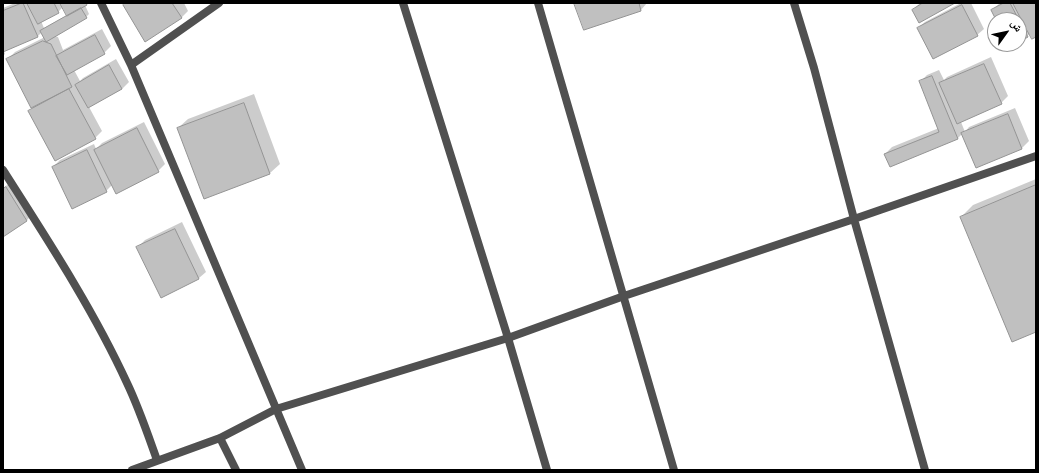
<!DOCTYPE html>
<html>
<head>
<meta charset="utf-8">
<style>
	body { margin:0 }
	#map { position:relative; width:1039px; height:473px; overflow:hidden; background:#fff; font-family:Roboto,"Noto Naskh Arabic",sans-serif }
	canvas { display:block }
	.frame { position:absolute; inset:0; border:4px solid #000; pointer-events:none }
	.north { position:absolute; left:987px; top:12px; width:40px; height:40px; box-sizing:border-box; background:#fff; border:1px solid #999; border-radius:50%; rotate:57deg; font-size:11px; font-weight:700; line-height:16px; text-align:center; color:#000 }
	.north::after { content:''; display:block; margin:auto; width:14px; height:18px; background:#000; clip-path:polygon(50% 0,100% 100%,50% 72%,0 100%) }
</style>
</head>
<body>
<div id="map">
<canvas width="1039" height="473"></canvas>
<div class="frame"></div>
<div class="north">ش</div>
</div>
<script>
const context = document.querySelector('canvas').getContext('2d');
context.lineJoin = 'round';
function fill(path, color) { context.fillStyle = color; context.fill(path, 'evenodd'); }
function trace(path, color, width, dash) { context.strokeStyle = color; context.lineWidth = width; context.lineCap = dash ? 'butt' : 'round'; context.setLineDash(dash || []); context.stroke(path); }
fill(new Path2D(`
	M15,3H88L85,5L89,14L86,17L54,36L58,37L63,50L102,29L111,46L104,53L74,70L80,81L83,78L116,59L129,82L122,89L89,107L102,131L95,138L29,111L36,105L8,59L15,52L45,37L42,32L38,36L4,51L5,54L3,56V8ZM63,7L67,15L44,28L41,21L58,12Z
	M123,3H184L188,11L181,18L145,40Z
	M575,3H647L641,10Z
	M920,3H953L913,10Z
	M961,3H971L984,29L977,35L918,28L925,22Z
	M1000,3H1036V36L1030,34L1019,41V20H997L992,10Z
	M991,57L1008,96L1001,103L961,122L965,132L969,127L1015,108L1029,141L1022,148L976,167L962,134L958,138L885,154L892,147L939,128L920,82L927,75L939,70L944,80L947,77Z
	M254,94L280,164L270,173L204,198L178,128L188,119Z
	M144,122L165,164L158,171L112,185L106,191L53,167L60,160L94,144L96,149L102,143Z
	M1036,179V331L961,217L973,205Z
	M13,181L34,213L27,220L3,235V188Z
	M182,222L206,272L199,278L161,296L138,247L145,240Z`), '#0003');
const building = new Path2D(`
	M22,3H23L38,37L3,52V11Z
	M27,3H54L59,13L38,24Z
	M60,3H86L87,5L67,16Z
	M125,3H172L182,18L145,42L123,5Z
	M574,3H639L641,11L584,30Z
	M923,3H955L919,23L912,10Z
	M1004,3H1010L1028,37L1019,42V20H996L991,10Z
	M1013,3H1036V37L1032,39Z
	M962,5L978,36L933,59L917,28Z
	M81,8L87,18L46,42L40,31Z
	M95,35L105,54L67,75L56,56Z
	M43,41L51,44L72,87L31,108L6,59Z
	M984,64L1002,104L957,124L939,83Z
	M109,65L122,89L88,108L75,85Z
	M932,76L958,139L890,167L884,154L939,132L919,81Z
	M69,89L96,139L55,161L28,111Z
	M244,103L270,174L204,199L177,128Z
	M1008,114L1022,149L976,168L961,133Z
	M137,128L159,172L116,194L94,150Z
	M87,150L107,192L72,209L52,167Z
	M1036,185V332L1012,342L960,217Z
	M6,187L27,221L3,237V189Z
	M175,229L199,279L161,298L136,247Z`);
fill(building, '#c0c0c0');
trace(building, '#949494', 1);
trace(new Path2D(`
	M101,3L131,65L302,470
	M403,3L508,338L547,470
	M538,3L674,470
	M794,3L814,68L854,219L925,470
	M131,65L219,3
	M3,170C47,239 93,309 127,383C139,408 148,435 157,460
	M220,438L236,470
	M132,470L220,438L276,409L508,338L624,296L854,219L1036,156`), '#505050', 8);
</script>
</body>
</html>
